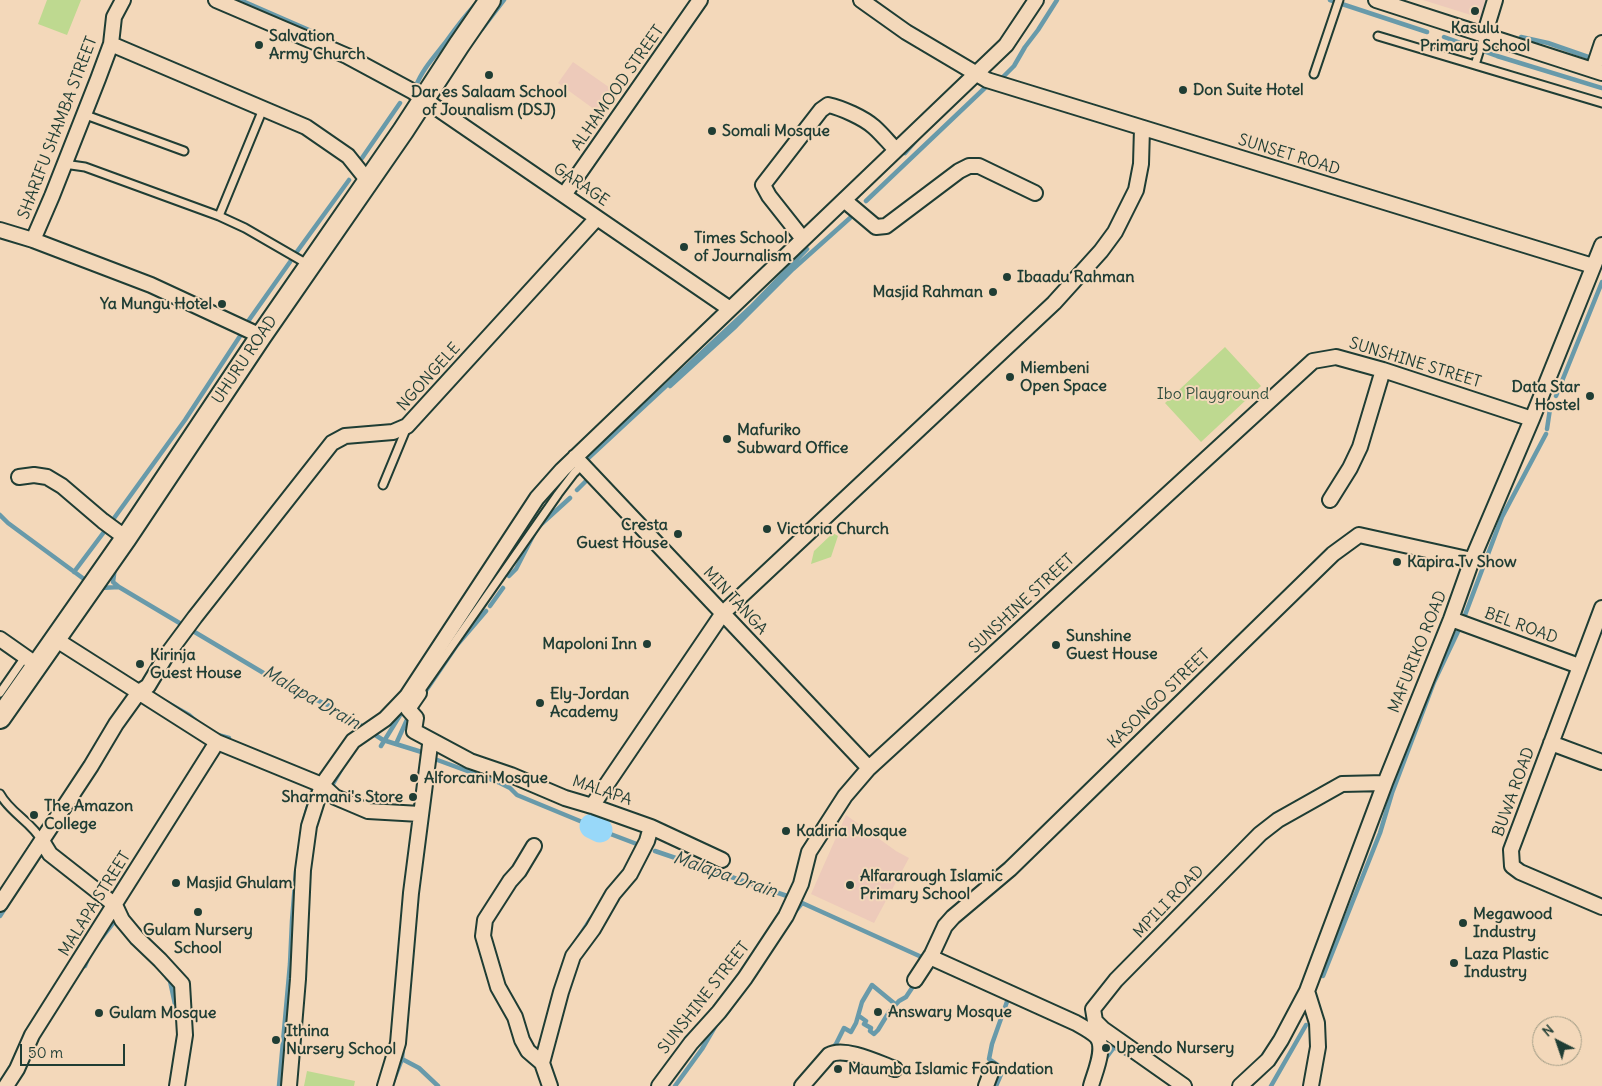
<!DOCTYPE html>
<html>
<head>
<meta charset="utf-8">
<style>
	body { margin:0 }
	#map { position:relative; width:1602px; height:1086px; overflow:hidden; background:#f3d8ba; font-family:Delius,sans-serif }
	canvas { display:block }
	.north { position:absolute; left:1532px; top:1016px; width:50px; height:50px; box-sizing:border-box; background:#f3d8ba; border:1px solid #9e9a84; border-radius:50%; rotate:319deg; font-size:14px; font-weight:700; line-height:20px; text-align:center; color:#1f3d34 }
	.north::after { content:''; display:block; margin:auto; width:18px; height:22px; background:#1f3d34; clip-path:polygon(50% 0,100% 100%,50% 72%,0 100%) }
	.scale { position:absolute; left:20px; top:1044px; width:105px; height:22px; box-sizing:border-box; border:2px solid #1f3d34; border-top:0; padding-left:6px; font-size:15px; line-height:18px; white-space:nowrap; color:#1f3d34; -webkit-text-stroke:4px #f3d8ba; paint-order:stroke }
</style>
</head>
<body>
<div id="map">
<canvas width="1602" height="1086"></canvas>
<div class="north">N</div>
<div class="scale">50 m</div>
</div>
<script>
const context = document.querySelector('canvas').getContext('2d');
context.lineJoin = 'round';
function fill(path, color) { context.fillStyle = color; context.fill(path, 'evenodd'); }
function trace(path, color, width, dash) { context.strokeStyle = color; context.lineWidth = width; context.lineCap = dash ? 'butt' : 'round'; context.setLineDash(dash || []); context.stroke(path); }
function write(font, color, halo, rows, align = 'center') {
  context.font = font + ' Delius,sans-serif'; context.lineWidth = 4; context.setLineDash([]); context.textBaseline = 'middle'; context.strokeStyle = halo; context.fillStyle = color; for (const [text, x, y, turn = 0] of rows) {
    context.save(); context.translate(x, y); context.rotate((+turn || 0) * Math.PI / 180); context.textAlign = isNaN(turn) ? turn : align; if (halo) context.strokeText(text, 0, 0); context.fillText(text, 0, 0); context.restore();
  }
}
fill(new Path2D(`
	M1423,0H1496L1490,21Z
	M573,62L613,90L598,112L558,83Z
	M846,815L896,851L909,858L874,923L811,894Z`), '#edcaba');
fill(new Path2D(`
	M47,0H81L67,35L38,24Z
	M1225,347L1261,386L1201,442L1165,403Z
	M833,533L838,536L831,557L811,564L814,551Z
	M307,1071L355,1081L354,1086H304Z`), '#bed990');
trace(new Path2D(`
	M240,0L309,30L342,47
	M1330,0L1427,32
	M482,29L504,0
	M1444,37L1497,56L1602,88
	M1521,37L1548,43L1594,59
	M1002,78L1014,66L1025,47L1038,30L1057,0
	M413,84L416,86C422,70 434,57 445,43C455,29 465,15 477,3
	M905,153L919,137
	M362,158L400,103
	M866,201L989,84
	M296,253L349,180
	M249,320L290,262
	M670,386L736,326L793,269L850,218
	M1556,396L1602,282
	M1547,429L1550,409
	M583,463L751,307L807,249
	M577,490L591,476
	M0,515L8,523L88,582
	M112,521L185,420L244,330
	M530,529L562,484
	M115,567L113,582L119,587
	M74,572L107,528
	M509,576L516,569L537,528L570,498
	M99,589L100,588L119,587L282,684L332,707L383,740L428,754L433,756L432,758L500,783L510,788L517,795L592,826
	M490,606L503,588
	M423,695L457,645L486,611
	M166,702L189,715L197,722
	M218,735L229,738H226
	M396,744L410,713
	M381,746L405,707
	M333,784L342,768
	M303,824L312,792
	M600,830L642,846
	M655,851L793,898
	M800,902L926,959
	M794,913L802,903
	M0,916L7,905
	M575,943L590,920L594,915
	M96,945L117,918
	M79,967L85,966L89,956
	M1323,976L1380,833L1392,793L1434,682L1462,623L1502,517L1546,434
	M167,978L170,981L178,1018
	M859,1016L866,1021L864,1024L871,1028L870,1031L874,1034L878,1030L889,1012L899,1001L906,997L916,982
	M1103,1041L1133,1058
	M831,1050L836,1044L844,1028L851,1032L856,1023L862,1002L872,985L895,1004
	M402,1059L419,1068L438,1086
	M1103,1062L1115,1046
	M393,1082L402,1059L403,1047
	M279,1086L290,964L292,921L296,871
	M675,1086L702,1049L716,1025L729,1010
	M996,1086L1002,1072L998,1065L989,1059L992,1044L1009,996
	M1271,1086L1306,1025`), '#689aaa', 4.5);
trace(new Path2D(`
	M592,826L600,830`), '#98d8f9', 25);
const service = new Path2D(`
	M1378,36L1602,103
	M1475,65L1484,36
	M1314,74L1339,0
	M83,114L184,151
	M64,164L85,167L219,216L245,228L309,265
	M219,216L263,109
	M383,485L407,427
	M0,693L25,657
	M419,693L558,494L574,473L582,465
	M0,794C10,813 32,822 42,841`);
const minor = new Path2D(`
	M216,0L347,56L412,91L730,309
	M861,0L906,32L987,80L1593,266
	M1376,0L1602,73
	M1484,36L1495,0
	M111,44L306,127L348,156L368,181
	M1593,70L1602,43
	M564,195L700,0
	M844,200L876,227L886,226L959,171L969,166H979L1035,193
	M0,230L33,240L151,285L261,336
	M803,239L769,196L763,185L821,110L828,105C842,108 864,118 874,127C882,134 889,143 896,150
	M33,240L52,196L98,79L111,44L114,17L123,0
	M575,457L869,768
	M19,477L34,475L47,477L62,486L103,521L126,538
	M1330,500L1350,468L1360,447L1383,370
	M1602,608L1511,850L1512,866L1520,872L1602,907
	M1451,619L1579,666
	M0,639L37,665
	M55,639L217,742L322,785L335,797L368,811L420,814
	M419,693L408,709L416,718L414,731L470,761L511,775L565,798L592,806L651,827L722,860
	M1551,743L1602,762
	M592,806L723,613L1054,303L1101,251L1115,232L1136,190L1141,164L1142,128
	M42,841L50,854L115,905L122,920L137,938L160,960L182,984L185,1035L177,1086
	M534,846L519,871L510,881L485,920L483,936L498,987L515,1017L522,1040L528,1051L542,1063
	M0,904L91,766L116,724L139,692L148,686L166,656L195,617L332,443L345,436L393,432L407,426L597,218
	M930,957L1076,1023C1083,1027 1091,1031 1096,1036C1107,1047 1094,1074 1091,1086
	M915,980L932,954L945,926L953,917L1010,869L1333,554L1359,535L1472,560
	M1307,991L1317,1023L1318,1047L1311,1086
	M6,1086L17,1069L32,1035L217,742
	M289,1086L298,979L303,870L309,826L322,785L353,741L385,719L407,696L537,498L562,470L1006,45L1036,0
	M385,1086L398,1043L411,893L430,745
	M550,1086L542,1063L561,992L573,956L593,929L613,894L630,874L647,841L651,827
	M659,1086L691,1043L719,1012L745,978L786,916L801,884L809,852L845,796L869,768L1313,361L1336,357L1383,370L1532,419
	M802,1086L829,1055C844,1046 879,1063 895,1069
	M986,1086L992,1070
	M1184,1086L1103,1029L1095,1021L1093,1009L1116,980L1260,834L1278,820L1342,784L1385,783
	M1240,1086L1268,1060L1281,1040L1307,991L1385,783L1451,619L1472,560L1532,419L1602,245`);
const secondary = new Path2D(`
	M0,718L126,538L261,336L403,131L459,45L490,0`);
trace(service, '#1f3d34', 11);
trace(minor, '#1f3d34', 18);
trace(secondary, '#1f3d34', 24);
trace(service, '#f3d8ba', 7);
trace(minor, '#f3d8ba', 14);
trace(secondary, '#f3d8ba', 20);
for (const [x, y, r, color] of [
	[1475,11,5,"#1f3d34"],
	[259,45,5,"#1f3d34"],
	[489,75,5,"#1f3d34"],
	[1183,90,5,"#1f3d34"],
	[712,131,5,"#1f3d34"],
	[684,247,5,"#1f3d34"],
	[1007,277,5,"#1f3d34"],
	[993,292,5,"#1f3d34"],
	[222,304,5,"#1f3d34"],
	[1010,377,5,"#1f3d34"],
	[1590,396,5,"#1f3d34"],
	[727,439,5,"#1f3d34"],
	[767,529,5,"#1f3d34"],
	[678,534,5,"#1f3d34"],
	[1397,562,5,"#1f3d34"],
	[647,644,5,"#1f3d34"],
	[1056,645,5,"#1f3d34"],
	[140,664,5,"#1f3d34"],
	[540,703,5,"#1f3d34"],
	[414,778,5,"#1f3d34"],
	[413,797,5,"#1f3d34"],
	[34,815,5,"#1f3d34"],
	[786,831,5,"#1f3d34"],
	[176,883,5,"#1f3d34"],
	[850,885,5,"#1f3d34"],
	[198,912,5,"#1f3d34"],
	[1463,923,5,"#1f3d34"],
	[1454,963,5,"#1f3d34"],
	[878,1012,5,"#1f3d34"],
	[99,1013,5,"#1f3d34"],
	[276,1040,5,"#1f3d34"],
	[1106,1048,5,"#1f3d34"],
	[838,1069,5,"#1f3d34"]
]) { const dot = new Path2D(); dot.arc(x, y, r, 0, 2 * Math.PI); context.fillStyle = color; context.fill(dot); trace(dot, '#f3d8ba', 2); }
write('bold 16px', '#1f3d34', '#f3d8ba', [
	["Kasulu",1475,28,"center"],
	["Primary School",1475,46,"center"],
	["Salvation",269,36],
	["Army Church",269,54],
	["Don Suite Hotel",1193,90],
	["Dar es Salaam School",489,92,"center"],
	["of Jounalism (DSJ)",489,110,"center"],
	["Somali Mosque",722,131],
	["Times School",694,238],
	["of Journalism",694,256],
	["Ibaadu Rahman",1017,277],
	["Masjid Rahman",983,292,"right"],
	["Ya Mungu Hotel",212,304,"right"],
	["Miembeni",1020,368],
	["Open Space",1020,386],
	["Data Star",1580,387,"right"],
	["Hostel",1580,405,"right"],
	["Mafuriko",737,430],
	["Subward Office",737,448],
	["Cresta",668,525,"right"],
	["Guest House",668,543,"right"],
	["Victoria Church",777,529],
	["Kapira Tv Show",1407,562],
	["Sunshine",1066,636],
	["Guest House",1066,654],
	["Mapoloni Inn",637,644,"right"],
	["Kirinja",150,655],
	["Guest House",150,673],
	["Ely-Jordan",550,694],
	["Academy",550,712],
	["Alforcani Mosque",424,778],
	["Sharmani's Store",403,797,"right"],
	["The Amazon",44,806],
	["College",44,824],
	["Kadiria Mosque",796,831],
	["Alfararough Islamic",860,876],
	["Primary School",860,894],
	["Masjid Ghulam",186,883],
	["Megawood",1473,914],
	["Industry",1473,932],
	["Gulam Nursery",198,930,"center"],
	["School",198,948,"center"],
	["Laza Plastic",1464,954],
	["Industry",1464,972],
	["Answary Mosque",888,1012],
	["Gulam Mosque",109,1013],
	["Ithina",286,1031],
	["Nursery School",286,1049],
	["Upendo Nursery",1116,1048],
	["Maumba Islamic Foundation",848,1069]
], 'left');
write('16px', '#1f3d34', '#f3d8ba', [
	["ALHAMOOD STREET",618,88,-55],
	["SHARIFU SHAMBA STREET",58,128,-69],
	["SUNSET ROAD",1289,155,17],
	["GARAGE",581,185,34],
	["UHURU ROAD",245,360,-56],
	["SUNSHINE STREET",1415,363,17],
	["NGONGELE",429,377,-48],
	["MIN TANGA",735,601,47],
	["SUNSHINE STREET",1022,604,-43],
	["BEL ROAD",1521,626,20],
	["MAFURIKO ROAD",1418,652,-68],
	["KASONGO STREET",1159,699,-44],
	["MALAPA",602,791,19],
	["BUWA ROAD",1514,792,-70],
	["MPILI ROAD",1169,902,-46],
	["MALAPA STREET",95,904,-58],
	["SUNSHINE STREET",704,998,-52]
]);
write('16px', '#2f4d3d', '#f3d8ba', [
	["Ibo Playground",1213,394]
]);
write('italic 18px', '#2b4c48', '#f3d8ba', [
	["Malapa Drain",311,698,30],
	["Malapa Drain",725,875,19]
]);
</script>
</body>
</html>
